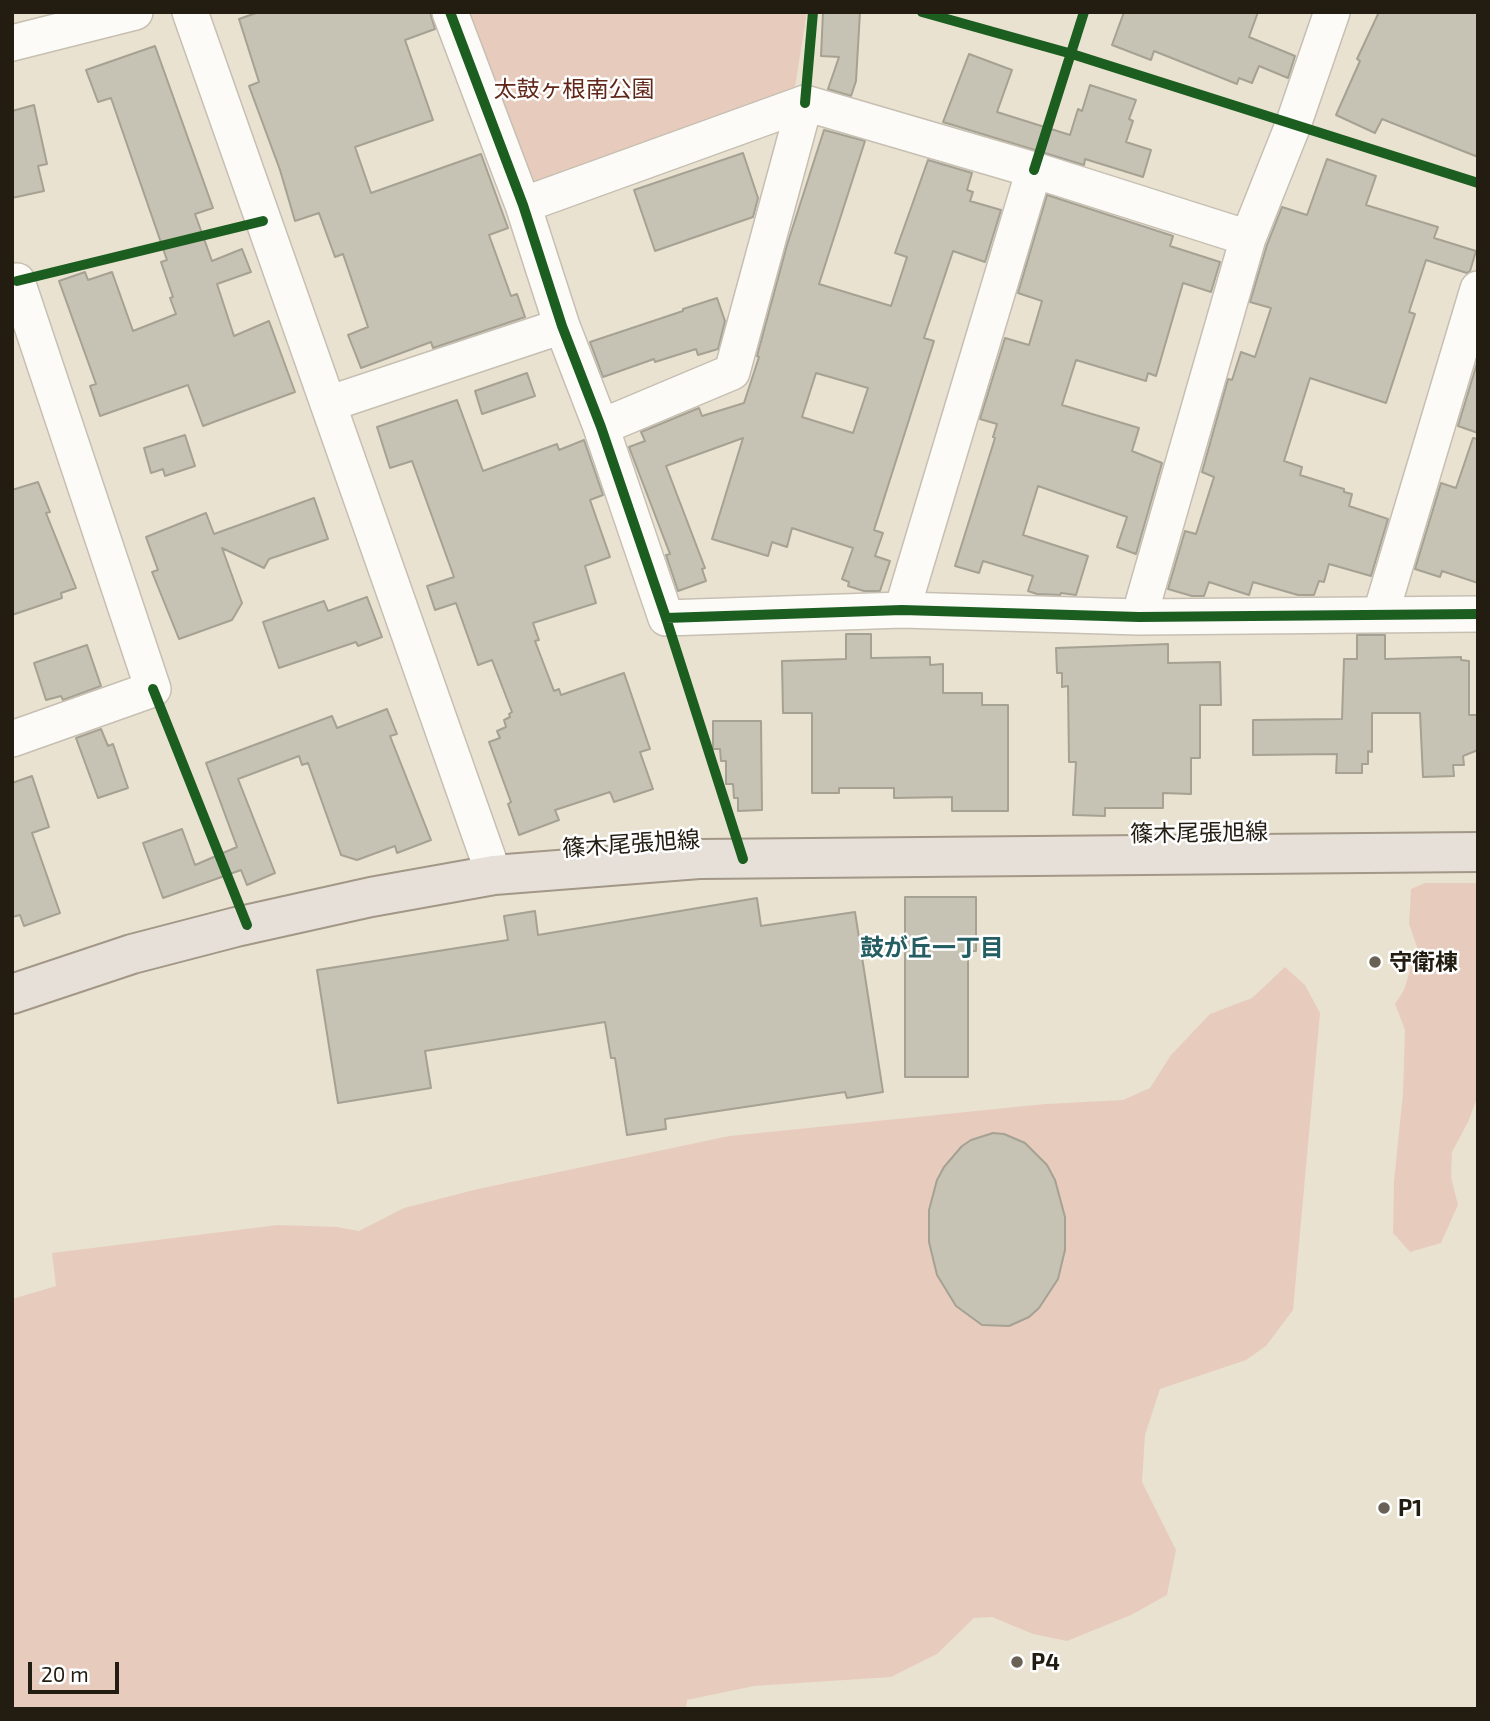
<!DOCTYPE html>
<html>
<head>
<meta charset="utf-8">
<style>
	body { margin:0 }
	#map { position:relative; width:1490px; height:1721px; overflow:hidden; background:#eae2d0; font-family:"Exo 2",sans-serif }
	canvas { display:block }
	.frame { position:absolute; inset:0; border:14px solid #221c11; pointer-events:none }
	.scale { position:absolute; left:28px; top:1662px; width:91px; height:32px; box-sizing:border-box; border:4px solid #221c11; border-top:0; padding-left:9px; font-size:21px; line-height:24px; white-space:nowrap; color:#221c11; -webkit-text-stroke:5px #fff; paint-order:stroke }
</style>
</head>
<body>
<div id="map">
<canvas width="1490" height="1721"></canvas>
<div class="frame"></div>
<div class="scale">20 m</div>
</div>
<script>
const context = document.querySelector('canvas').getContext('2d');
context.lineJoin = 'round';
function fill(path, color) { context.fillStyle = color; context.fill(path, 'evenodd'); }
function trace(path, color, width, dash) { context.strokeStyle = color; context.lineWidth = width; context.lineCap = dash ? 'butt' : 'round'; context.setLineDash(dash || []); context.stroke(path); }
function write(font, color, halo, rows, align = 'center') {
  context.font = font + ' "Exo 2","Noto Sans JP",sans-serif'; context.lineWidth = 5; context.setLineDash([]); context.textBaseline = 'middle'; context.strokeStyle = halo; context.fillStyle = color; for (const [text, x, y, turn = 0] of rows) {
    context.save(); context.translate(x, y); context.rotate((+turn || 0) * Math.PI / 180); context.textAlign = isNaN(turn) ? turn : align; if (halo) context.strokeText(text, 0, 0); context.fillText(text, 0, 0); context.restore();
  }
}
fill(new Path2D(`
	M466,12H807L794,93L538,183L522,175Z
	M1425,883H1478V1095L1469,1120L1452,1152L1451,1177L1458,1205L1441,1243L1410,1252L1393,1233L1394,1181L1403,1093L1405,1030L1395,1004L1404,990L1417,947L1409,924L1411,889Z
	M1285,967L1305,985L1320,1013L1293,1310L1266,1346L1246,1360L1160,1389L1145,1435L1142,1482L1176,1550L1167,1595L1131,1615L1067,1641L1033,1634L992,1617L974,1618L937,1654L891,1677L754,1686L687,1700L686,1709H12V1299L56,1286L52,1253L278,1225L338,1227L359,1231L404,1208L478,1189L729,1136L1045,1104L1123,1100L1150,1088L1171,1055L1210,1014L1252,998Z`), '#e7ccbd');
const building = new Path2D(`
	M259,12H430L435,29L405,40L433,120L355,147L371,193L481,154L508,228L489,235L511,296L517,294L525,317L433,348L431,342L361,368L348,335L368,327L343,254L335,257L319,213L295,221L280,170L249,86L259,82L239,19Z
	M823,12H860L856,81L851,96L828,89L839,57L821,56Z
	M1124,12H1258L1249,37L1295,56L1288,78L1259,66L1252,83L1239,78L1237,84L1154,51L1151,60L1112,45Z
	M1379,12H1478V157L1382,119L1375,133L1336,115L1360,61L1357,59Z
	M155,46L213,208L195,214L212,261L242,249L251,272L217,284L234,336L269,321L295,392L203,426L188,385L100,416L90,386L96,384L59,281L85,272L88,280L112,272L133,331L176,314L170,298L173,297L161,262L167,260L111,98L98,102L86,70Z
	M969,54L1012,70L997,112L1070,135L1078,109L1082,111L1090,85L1136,100L1129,119L1133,121L1126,142L1151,150L1143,177L1085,159L1084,165L943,122Z
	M34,105L47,164L38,166L44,191L12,198V111Z
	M824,130L865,141L819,284L891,306L907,257L895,253L928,160L972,173L967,190L973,192L970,201L1001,210L985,262L953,251L924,338L934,341L874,530L883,533L875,556L890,561L880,591H864L848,586L849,582L842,579L853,548L792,528L787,547L772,542L768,556L712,539L743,438L666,466L705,568L702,569L706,581L678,591L666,555L670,554L629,447L645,441L641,432L682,415L699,408L702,416L744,403L759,357L757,356L787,245ZM816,373L868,388L853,433L802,417Z
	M743,153L758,198L753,217L655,251L634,190Z
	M1327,159L1376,176L1366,205L1438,227L1434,238L1476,251L1470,271L1467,273L1426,260L1409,312L1415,314L1386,403L1310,378L1284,461L1302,467L1300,475L1344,489V492L1352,494L1349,506L1388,519L1371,576L1329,564L1324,582L1319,581L1314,595H1298L1253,582L1249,595L1209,582L1204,596H1192L1168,589L1185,531L1196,534L1214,477L1202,472L1228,379L1232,380L1241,352L1255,357L1271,308L1250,302L1267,245L1282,207L1307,215Z
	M1047,195L1173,236L1170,246L1220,262L1211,292L1183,283L1156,376L1148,373L1146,381L1076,360L1062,405L1139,428L1132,451L1162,463L1136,554L1117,547L1127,517L1038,486L1023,535L1088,556L1076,595L1061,593L1060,595L1037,594L1028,591L1033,576L983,561L979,573L955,566L995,438L993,437L997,424L980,419L1005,338L1029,345L1042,301L1018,293Z
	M717,298L725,321L718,349L698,355L696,349L655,362L654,359L603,377L590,342L683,311V309Z
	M1478,360V433L1458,426Z
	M527,373L535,396L482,414L475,391Z
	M457,400L483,471L557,444L559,450L584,440L603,495L590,500L610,557L585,566L596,603L533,623L539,640L535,641L554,691L559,689L561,695L624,673L650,749L640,752L653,789L614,802L610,792L555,810L559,820L519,835L508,804L511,802L489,742L500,738L497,731L506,727L504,720L510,717L509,714L512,712L492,660L478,665L456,603L435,610L427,586L454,577L412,461L390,468L377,427Z
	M185,435L195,466L165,476L163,469L151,473L144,448Z
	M1473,438L1478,439V583L1442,571L1440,577L1415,569L1441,483L1456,488Z
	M38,482L50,512L46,513L76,588L61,593L62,598L12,615V490Z
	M314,498L328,539L269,559L264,568L222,548L242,603L232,620L179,639L152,572L158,570L146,537L206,513L214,534Z
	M367,597L382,637L358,646L356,642L279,668L263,622L324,601L328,611Z
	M846,634H871V658L930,657V665L943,664V693H982V705H1008V811H952V797L894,798V788H839V793H812V713H783L782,661L846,659Z
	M1357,635H1385V659L1461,657V660L1469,661V715H1478V750L1463,756L1464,765H1453L1454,776L1423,777L1420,713H1372V752L1368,751V764H1362V773H1336L1337,754L1253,755V720L1342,719L1344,659H1357Z
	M1168,644V663L1220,662L1221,705H1200V758H1191V794L1163,793V808H1105V816L1073,815L1076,762H1069L1068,686L1062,687V673H1057L1056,648Z
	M87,645L101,686L63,700L61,696L46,700L34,663Z
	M387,709L397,734L390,736L431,840L397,853L395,846L357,860L341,855L308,763L302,765L299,756L238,779L275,873L247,885L241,870L163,898L143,843L182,829L195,865L237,847L206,763L332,716L337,728Z
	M713,721H761L762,810L738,811V798H734L733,784H726V761H721L720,749H713Z
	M101,729L108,746L113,744L128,788L98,798L76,738Z
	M32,776L49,827L32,833L60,913L24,926L20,915L12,917V783Z
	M905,897H976V951H968V1077H905Z
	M757,898L761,926L855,912L883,1092L847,1098L845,1092L665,1119L666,1129L627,1135L615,1058H611L605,1022L425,1051L431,1088L338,1103L317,970L508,940L504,916L535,911L538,935Z
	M993,1133L1004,1134L1025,1143L1047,1165L1055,1180L1065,1217V1250L1058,1279L1039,1308L1029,1317L1009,1326L982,1325L956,1306L937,1275L929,1242V1210L937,1180L944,1167L962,1146L971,1140Z`);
fill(building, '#c6c2b4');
trace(building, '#a5a193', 2);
const minor = new Path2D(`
	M190,12L494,875
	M450,12L523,205L562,326L601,427L666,618L902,610L1139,617L1478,614
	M12,43L135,12
	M523,205L805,103L1034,170L1248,238
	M12,282L17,281L153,689L12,739
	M328,404L562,326
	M601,427L732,372L805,103
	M902,610L1034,170
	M1381,613L1478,289
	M1139,617L1248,238L1293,125L1332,12`);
const major = new Path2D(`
	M12,994L132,954L236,927L371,897L494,875L699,859L1478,852`);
trace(minor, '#c6bfb2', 38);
trace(major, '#a39787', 42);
trace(minor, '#fcfbf8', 35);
trace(major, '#e6e0d9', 38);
trace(new Path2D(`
	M450,12L523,205L562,326L601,427L666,618L743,859
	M922,12L1072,54L1478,183
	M805,103L813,12
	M1034,170L1084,12
	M17,281L263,221
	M666,618L902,610L1139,617L1478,614
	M153,689L247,925`), '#1b5e20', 10);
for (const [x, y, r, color] of [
	[1375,962,7,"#686154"],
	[1384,1508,7,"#686154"],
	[1017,1662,7,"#686154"]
]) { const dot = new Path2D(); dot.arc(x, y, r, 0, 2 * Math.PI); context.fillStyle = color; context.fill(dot); trace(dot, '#fff', 2.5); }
write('23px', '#602718', '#fff', [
	["太鼓ヶ根南公園",574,89]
]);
write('23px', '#221c11', '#fff', [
	["篠木尾張旭線",1199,833,-1],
	["篠木尾張旭線",631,844,-4]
]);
write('bold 23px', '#221c11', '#fff', [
	["守衛棟",1389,962],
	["P1",1398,1508],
	["P4",1031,1662]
], 'left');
write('bold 24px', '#245e62', '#fff', [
	["鼓が丘一丁目",932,948]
]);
</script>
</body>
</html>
